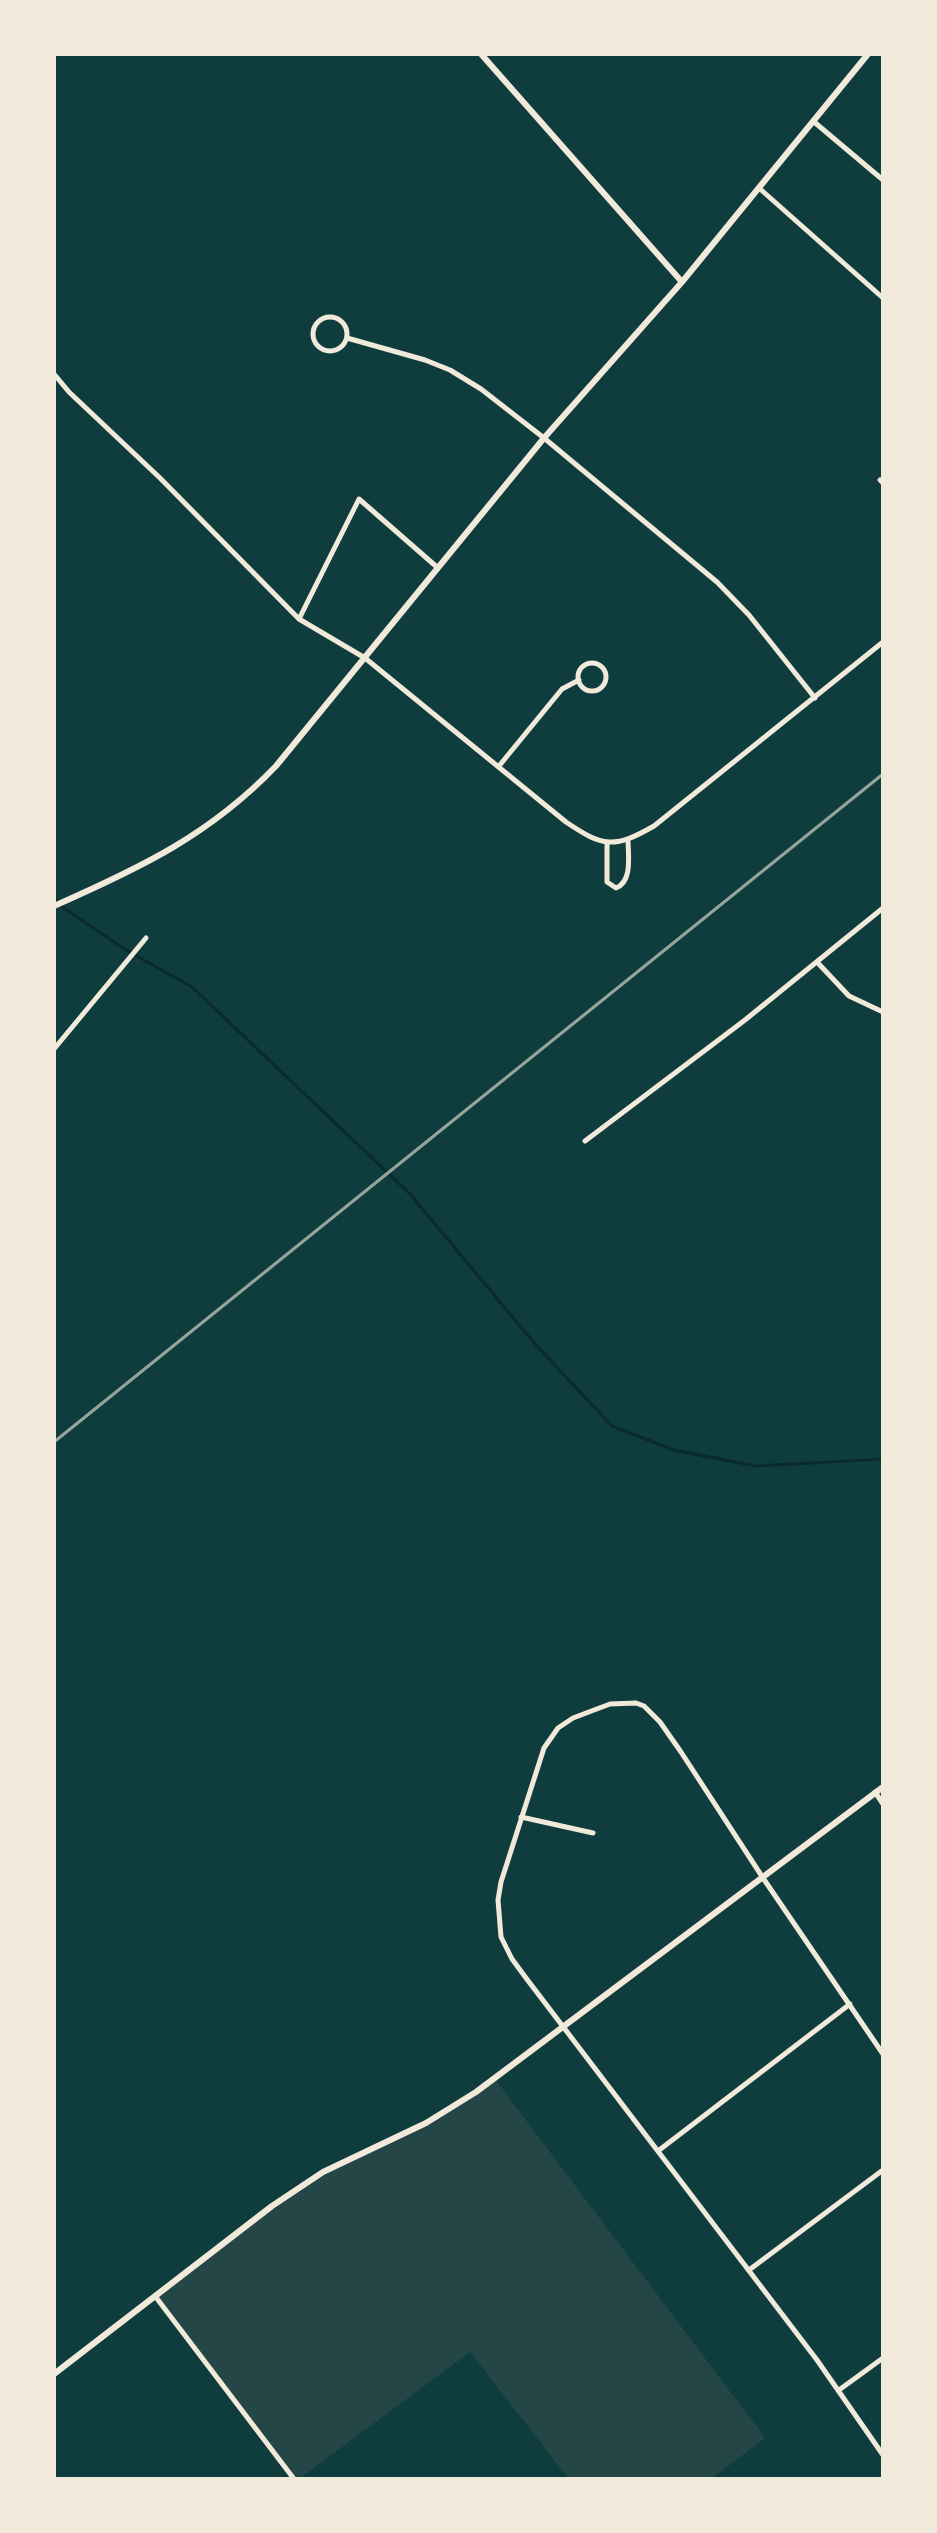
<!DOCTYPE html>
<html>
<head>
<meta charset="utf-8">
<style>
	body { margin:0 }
	#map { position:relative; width:937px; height:2533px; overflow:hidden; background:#0f3d3e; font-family:"Alegreya Sans",sans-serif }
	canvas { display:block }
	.frame { position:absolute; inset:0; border:56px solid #f1e9da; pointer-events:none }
</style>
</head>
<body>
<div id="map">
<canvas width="937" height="2533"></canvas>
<div class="frame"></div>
</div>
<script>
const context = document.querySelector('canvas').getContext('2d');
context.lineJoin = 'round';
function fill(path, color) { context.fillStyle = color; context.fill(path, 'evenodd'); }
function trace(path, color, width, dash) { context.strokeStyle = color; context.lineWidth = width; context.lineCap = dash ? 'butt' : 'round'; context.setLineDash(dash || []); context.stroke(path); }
fill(new Path2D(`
	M495,2079L765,2438L711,2479H569L470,2352L299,2479H294L155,2296L303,2184L409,2131Z`), '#244646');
trace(new Path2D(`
	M54,898L65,909L126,950L192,987L410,1194L535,1344L612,1426L674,1450L756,1466L883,1459`), '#0a2a2b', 3);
trace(new Path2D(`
	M813,121L883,180
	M759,188L883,298
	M313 334a17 17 0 1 1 34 0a17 17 0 1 1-34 0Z
	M347,338L425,360L450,370L481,389L544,438L717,582L749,615L815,698
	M54,374L69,392L160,478L299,619L365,658L566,822C603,847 614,849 654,826L883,642
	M880,480L883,483
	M299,619L359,499L438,568
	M578 677a14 14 0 1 1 28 0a14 14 0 1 1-28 0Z
	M499,766L562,689L579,680
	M607,843V882L616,888C633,881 628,855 628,839
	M817,962L849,996L883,1012
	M54,1049L146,938
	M585,1141L745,1020L883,908
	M875,1792L883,1804
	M521,1817L593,1833
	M883,2054L763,1878L681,1752L660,1722L644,1706L636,1703L610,1704L573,1718L558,1728L544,1748L501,1882L498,1900L501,1937L512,1959L526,1978L817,2360L883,2455
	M658,2151L850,2004
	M749,2270L883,2170
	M155,2296L294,2479
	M839,2390L883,2358`), '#f1e9da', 5);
trace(new Path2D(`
	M481,54L682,282
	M54,906C140,868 210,835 276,766L544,438L682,282L868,54
	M54,2374L272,2206L323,2172L426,2123L476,2092L883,1787`), '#f1e9da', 6);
trace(new Path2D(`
	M54,1442L883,774`), '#97a49c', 3);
</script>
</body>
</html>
